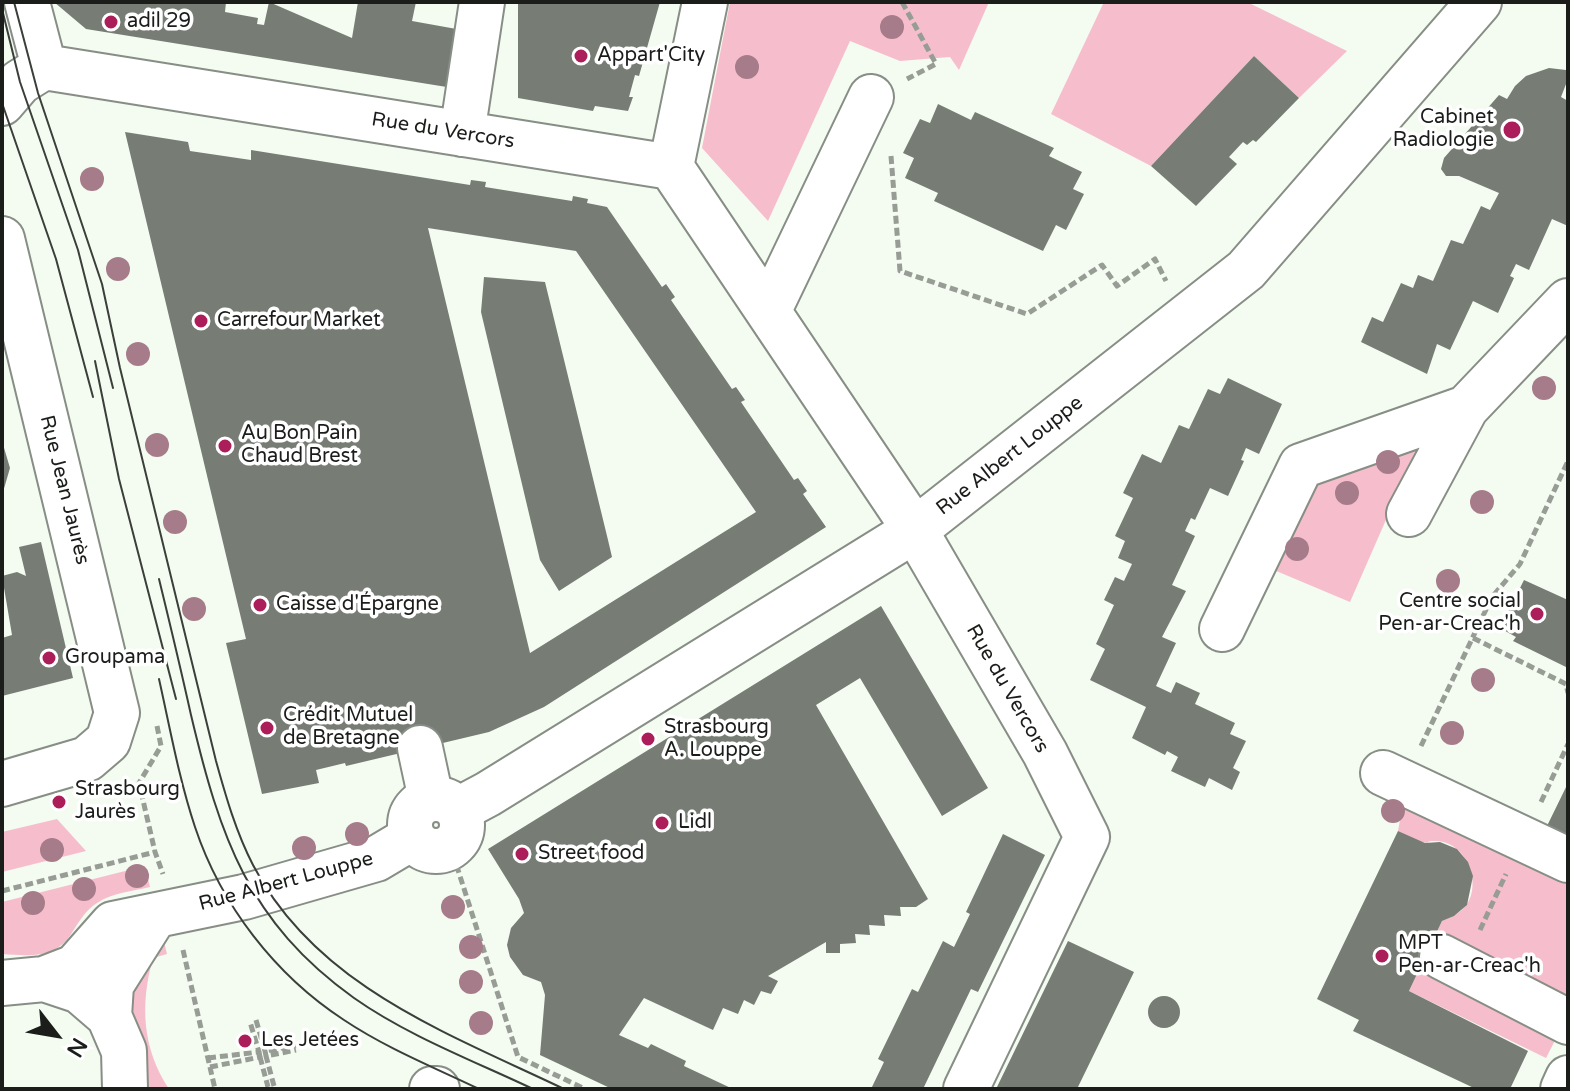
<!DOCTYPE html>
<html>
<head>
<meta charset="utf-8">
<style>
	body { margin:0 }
	#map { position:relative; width:1570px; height:1091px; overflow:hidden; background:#f4fbf1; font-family:"Varela Round",sans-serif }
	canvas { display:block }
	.frame { position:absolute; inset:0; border:4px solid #1a1d19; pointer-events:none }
	.north { position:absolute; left:16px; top:995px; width:80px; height:80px; -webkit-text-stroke:6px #fff; paint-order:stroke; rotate:121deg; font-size:22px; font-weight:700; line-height:32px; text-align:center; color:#1a1d19 }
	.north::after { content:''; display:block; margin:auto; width:28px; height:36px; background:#1a1d19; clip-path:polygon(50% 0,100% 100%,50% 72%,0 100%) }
</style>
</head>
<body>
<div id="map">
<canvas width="1570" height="1091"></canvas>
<div class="frame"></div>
<div class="north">N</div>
</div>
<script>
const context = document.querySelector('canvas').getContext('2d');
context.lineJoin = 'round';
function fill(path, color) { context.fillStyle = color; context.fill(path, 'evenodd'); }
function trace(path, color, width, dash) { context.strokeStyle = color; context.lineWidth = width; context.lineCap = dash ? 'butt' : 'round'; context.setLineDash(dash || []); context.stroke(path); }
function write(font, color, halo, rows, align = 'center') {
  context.font = font + ' "Varela Round",sans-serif'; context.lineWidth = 7; context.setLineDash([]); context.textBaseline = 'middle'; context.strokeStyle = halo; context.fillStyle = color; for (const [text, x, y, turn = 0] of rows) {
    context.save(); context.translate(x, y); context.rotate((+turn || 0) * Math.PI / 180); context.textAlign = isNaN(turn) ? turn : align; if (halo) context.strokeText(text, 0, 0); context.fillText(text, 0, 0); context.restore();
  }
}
fill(new Path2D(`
	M730,2H989L959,70L950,57L900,61L850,41L768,221L702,148Z
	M1104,2H1247L1347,51L1299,98L1254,56L1151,166L1051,114Z
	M1424,433L1350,602L1262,565L1315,480Z
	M1403,803L1568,873V1015L1546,1058L1409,991L1442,921C1457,915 1469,908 1472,891C1476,869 1460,840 1434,841C1424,841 1432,844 1422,842C1414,840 1406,835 1398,831Z
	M57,819L86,851L2,872V832Z
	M145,866L150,887C133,891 112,893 97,903C86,910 80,920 73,931C57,959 31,956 2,954V902Z
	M163,938L167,954L153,958C140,1004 142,1048 169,1089H147L130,1015L129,998Z`), '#f6becc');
fill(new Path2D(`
	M54,2H226L225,12L258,18L257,24L264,25L269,2L352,38L358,2H416L412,21L462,30L453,88L86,29Z
	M518,2H660L639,76L635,75L629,97H633L628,111L595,106L593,111L518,98Z
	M1254,56L1299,98L1256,142L1253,140L1247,145L1243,142L1229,157L1237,164L1196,206L1151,166Z
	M1549,68L1566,70L1568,79L1561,97L1568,101V226L1552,219L1529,270L1516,264L1510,276L1514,278L1498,313L1473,301L1450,350L1437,344L1427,374L1361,342L1372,317L1383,322L1401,283L1413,288L1418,275L1433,281L1451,240L1463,244L1481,206L1490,210L1499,193L1459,176H1446L1441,169L1444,158L1499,95L1507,99L1515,86L1526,76Z
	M938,104L971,120L975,112L1054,148L1049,156L1082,172L1073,189L1084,194L1066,230L1056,225L1043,251L934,201L938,193L905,178L914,158L903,153L920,119L930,123Z
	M125,132L188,142L190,151L251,160V150L470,185L471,180L486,182L485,187L572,201L573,196L588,199L587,203L607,207L662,287L666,284L675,297L671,300L732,389L736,387L745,400L741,402L794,480L798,478L807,491L803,494L826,527L544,707L489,732L346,766L345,763L316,770L319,783L262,794L226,643L246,639ZM428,228L576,251L756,512L530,653Z
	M484,277L545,282L608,540L612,557L559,591L540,560L521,480L481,312Z
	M1228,378L1282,404L1259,454L1246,448L1241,460L1244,461L1228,496L1210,488L1195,520L1191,518L1185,531L1195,536L1172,585L1186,591L1162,637L1176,643L1156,686L1171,693L1176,682L1200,693L1195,704L1235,723L1230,734L1246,741L1233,768L1240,772L1232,790L1209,778L1205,787L1171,771L1178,757L1167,751L1165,755L1132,738L1146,707L1090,680L1105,649L1096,644L1114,605L1104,600L1115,577L1124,581L1132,564L1118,558L1125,541L1115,536L1133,498L1123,493L1142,454L1161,463L1179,425L1189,429L1208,389L1220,394Z
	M2,441L10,468L3,492H2Z
	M41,542L73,678L2,696V638L12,635L2,576L17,572L26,576L19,547Z
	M1524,580L1568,600V668L1513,641L1516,637L1500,628Z
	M881,606L988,788L942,816L860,678L816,705L928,899L916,907H900L901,916L884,915L885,926L869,925L870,935L855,934L856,943L840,944V953H826V942L768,976L778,981L771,994L761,991L754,1005L744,1000L738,1014L723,1008L713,1030L644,998L619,1035L648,1048L651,1044L686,1061L684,1066L733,1089H612L540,1055L545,995L541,982L523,975L510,957L507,945L511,928L524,913L519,899L488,849Z
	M1568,783V836L1547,826Z
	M1398,831L1425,843L1440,842L1457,849L1468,862L1473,876L1467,905L1454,916L1442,921L1409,991L1528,1051L1510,1089L1493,1087L1476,1089L1353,1031L1359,1020L1317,999Z
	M1003,834L1045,855L978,992L971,989L923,1089H871L884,1062L878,1059L912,989L918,992L943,941L954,947L970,914L966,912Z
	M1068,941L1134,972L1077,1089H996Z
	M1148 1012a16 16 0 1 1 32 0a16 16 0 1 1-32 0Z`), '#777d75');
const minor = new Path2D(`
	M27,2L44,67
	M44,67L671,167L915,530L1045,753L1087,837L966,1089
	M2,103L20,82L44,67
	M462,134L482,2
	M671,167L705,2
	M2,239L117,713L108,741L87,759L2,784
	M769,310L871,97
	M1409,514L1466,408
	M1222,629L1301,466L1466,408L1568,301
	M420,748L431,799
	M1383,773L1568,860
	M1442,957L1568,1022
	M432,1089H437
	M1563,1089L1568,1078`);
const major = new Path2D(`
	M410 825a26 26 0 1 1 52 0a26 26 0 1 1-52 0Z
	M458,810L488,794L915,530L1246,270L1479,2
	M44,979L75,967L113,924L244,897L376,859L413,837
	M2,983L44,979L80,991L109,1016L124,1051L125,1089
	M109,1016L111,985L154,917`);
trace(minor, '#878e85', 48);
trace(major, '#878e85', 48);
trace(new Path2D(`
	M902,2L936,64L907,79
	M891,156L900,271L1027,314L1102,265L1117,286L1155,259L1166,281
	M1473,638L1566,684L1568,693
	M157,726L161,746L139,783L155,852L163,874
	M1421,746L1492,597L1520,564L1568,461
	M1541,802L1568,744
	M450,855L458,870L518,1057L585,1089
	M2,891L155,852
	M1480,930L1506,874
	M183,950L215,1089
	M256,1020L265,1051L296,1045
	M260,1057L268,1087
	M208,1058L259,1052L250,1022
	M210,1067L260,1057L259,1052L265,1051L266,1056L260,1057
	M274,1086L266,1056L296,1050`), '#979c94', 5, [8, 4]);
trace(minor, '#fff', 44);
trace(major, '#fff', 44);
trace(new Path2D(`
	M14,2L38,93L102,284L120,368L216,761C226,797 236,832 253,865C316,986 447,1033 564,1089
	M2,9L20,82L78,250L113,388
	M2,103L56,259L93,397
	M95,361L119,479L176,699
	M159,579C170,624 181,670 191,715C220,837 248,922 354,998C408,1036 474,1061 533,1089
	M159,679C170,728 179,779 195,827C221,905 275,975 344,1020C386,1048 433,1067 479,1089`), '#3b3f3a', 2);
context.fillStyle = '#a77c8a';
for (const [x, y] of [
	[892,27],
	[747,67],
	[92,179],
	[118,269],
	[138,354],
	[1544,388],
	[157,445],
	[1388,462],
	[1347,493],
	[1482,502],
	[175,522],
	[1297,549],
	[1448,581],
	[194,609],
	[1483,680],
	[1452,733],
	[1393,811],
	[357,834],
	[304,848],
	[52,850],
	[137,876],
	[84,889],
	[33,903],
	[453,907],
	[471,947],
	[471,982],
	[481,1023]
]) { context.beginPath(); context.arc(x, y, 12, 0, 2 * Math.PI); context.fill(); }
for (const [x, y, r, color] of [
	[111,22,8,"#ac1e59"],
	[581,56,8,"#ac1e59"],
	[1512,130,10,"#ac1e59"],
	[201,321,8,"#ac1e59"],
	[225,446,8,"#ac1e59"],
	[260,605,8,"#ac1e59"],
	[1537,614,8,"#ac1e59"],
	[49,658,8,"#ac1e59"],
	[267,728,8,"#ac1e59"],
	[648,739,8,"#ac1e59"],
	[59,802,8,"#ac1e59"],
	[662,823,8,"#ac1e59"],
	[522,854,8,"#ac1e59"],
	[1382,956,8,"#ac1e59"],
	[245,1041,8,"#ac1e59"]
]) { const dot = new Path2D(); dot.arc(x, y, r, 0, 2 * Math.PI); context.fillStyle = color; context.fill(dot); trace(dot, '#fff', 3); }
write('20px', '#1a1d19', '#fff', [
	["adil 29",127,22],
	["Appart'City",597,56],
	["Cabinet",1494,118,"right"],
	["Radiologie",1494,141,"right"],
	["Carrefour Market",217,321],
	["Au Bon Pain",241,434],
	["Chaud Brest",241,457],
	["Centre social",1521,602,"right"],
	["Pen-ar-Creac'h",1521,625,"right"],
	["Caisse d'Épargne",276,605],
	["Groupama",65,658],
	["Crédit Mutuel",283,716],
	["de Bretagne",283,739],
	["Strasbourg",664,728],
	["A. Louppe",664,751],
	["Strasbourg",75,790],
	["Jaurès",75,813],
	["Lidl",678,823],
	["Street food",538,854],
	["MPT",1398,944],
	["Pen-ar-Creac'h",1398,967],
	["Les Jetées",261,1041]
], 'left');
write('20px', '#1a1d19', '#fff', [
	["Rue du Vercors",443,131,9],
	["Rue Albert Louppe",1010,456,-38],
	["Rue Jean Jaurès",64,490,76],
	["Rue du Vercors",1007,689,60],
	["Rue Albert Louppe",286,882,-15]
]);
</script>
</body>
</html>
